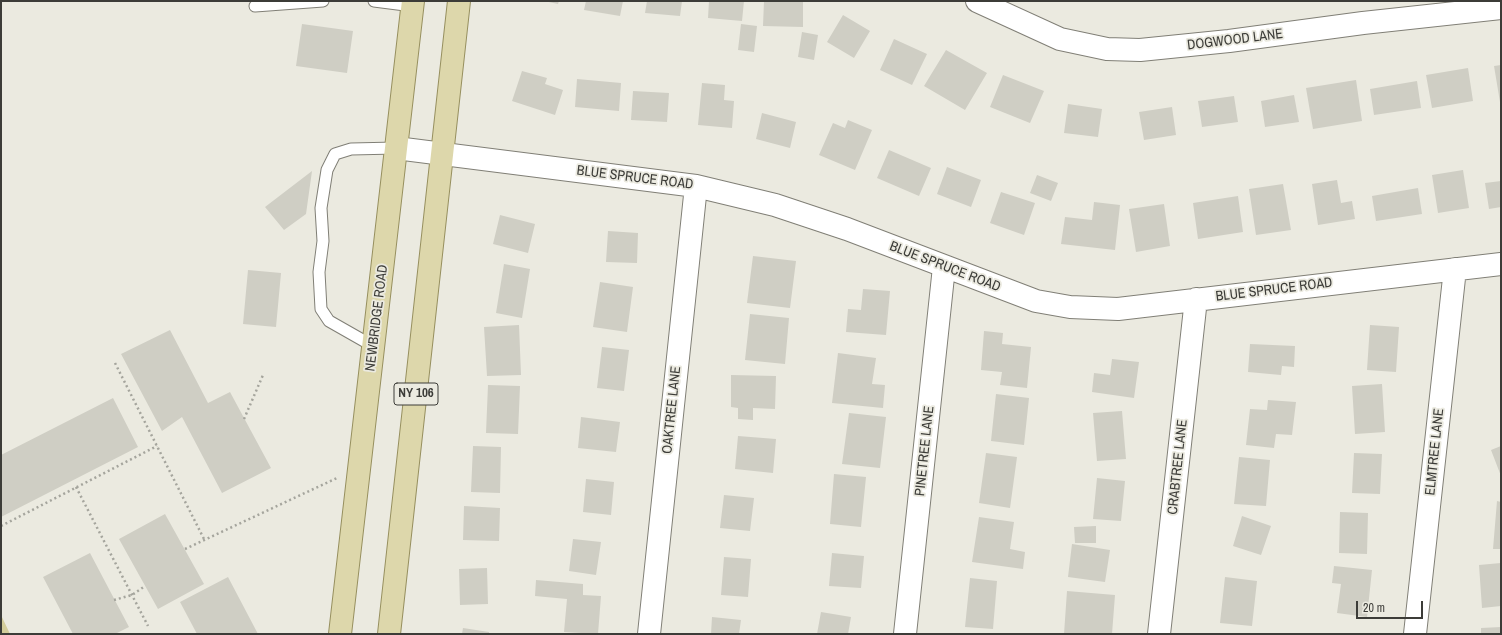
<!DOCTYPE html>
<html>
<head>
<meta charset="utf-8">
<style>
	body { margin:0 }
	#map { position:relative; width:1502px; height:635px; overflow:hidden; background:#ebeae0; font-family:"Archivo Narrow",sans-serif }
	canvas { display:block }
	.frame { position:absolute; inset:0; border:2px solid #3c3c38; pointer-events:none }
	.scale { position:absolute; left:1356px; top:601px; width:67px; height:18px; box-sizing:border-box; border:2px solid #3c3c38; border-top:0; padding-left:5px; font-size:12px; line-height:14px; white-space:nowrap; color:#3c3c38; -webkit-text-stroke:3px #ebeae0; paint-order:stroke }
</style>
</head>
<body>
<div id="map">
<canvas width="1502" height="635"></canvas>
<div class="frame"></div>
<div class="scale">20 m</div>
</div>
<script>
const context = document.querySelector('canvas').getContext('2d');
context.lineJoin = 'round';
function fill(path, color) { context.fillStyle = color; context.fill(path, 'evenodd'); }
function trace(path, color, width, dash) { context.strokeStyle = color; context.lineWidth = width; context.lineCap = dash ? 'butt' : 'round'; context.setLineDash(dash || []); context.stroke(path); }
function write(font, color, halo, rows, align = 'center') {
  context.font = font + ' "Archivo Narrow",sans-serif'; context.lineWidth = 3.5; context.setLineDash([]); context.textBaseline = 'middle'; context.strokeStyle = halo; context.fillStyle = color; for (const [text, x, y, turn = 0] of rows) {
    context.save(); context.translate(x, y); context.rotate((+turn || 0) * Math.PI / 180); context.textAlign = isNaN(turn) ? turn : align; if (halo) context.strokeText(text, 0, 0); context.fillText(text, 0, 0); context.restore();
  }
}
fill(new Path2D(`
	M1,615L10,634H11H1Z`), '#d3cd9b');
fill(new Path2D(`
	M544,1H559L558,4Z
	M586,1H623L620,16L584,10Z
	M647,1H682L680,16L645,13Z
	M709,1H744L742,21L708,18Z
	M764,1H803V27L763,26Z
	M843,15L870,31L854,58L827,42Z
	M302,24L353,31L347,73L296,66Z
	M741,24L757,26L754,52L738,50Z
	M802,32L818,35L814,60L798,57Z
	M894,39L927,54L912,85L880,70Z
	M946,50L987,73L965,110L924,86Z
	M1501,65V102H1500L1494,66Z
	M1468,68L1473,101L1432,108L1426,75Z
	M522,71L547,78L545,84L563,90L555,115L512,101Z
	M1003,75L1044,91L1030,123L990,107Z
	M577,79L621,83L619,111L575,107Z
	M1356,80L1362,121L1313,129L1306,88Z
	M1417,81L1421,108L1374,115L1370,89Z
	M702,83L725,85L724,100L734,101L732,128L698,125Z
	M633,91L669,93L667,122L631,120Z
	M1294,95L1299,122L1265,127L1261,101Z
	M1234,96L1238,122L1202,127L1198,101Z
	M1068,104L1102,109L1098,137L1064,133Z
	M1172,107L1176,135L1144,140L1139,112Z
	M762,113L796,122L790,148L756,139Z
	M848,120L872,130L855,170L819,155L833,123L845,128Z
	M889,150L931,168L919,196L877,178Z
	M947,167L981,180L971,207L937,194Z
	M1463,170L1469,208L1438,213L1432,175Z
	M312,171L306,214L284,230L265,207Z
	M1037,175L1058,183L1051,201L1030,193Z
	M1337,180L1341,203L1352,201L1355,219L1318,225L1312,184Z
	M1501,181V207L1489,209L1485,183Z
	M1283,184L1291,230L1256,235L1249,189Z
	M1418,188L1422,214L1376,221L1372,196Z
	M1001,192L1035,203L1024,235L990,223Z
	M1238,196L1243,232L1198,239L1193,203Z
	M1094,202L1120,205L1115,250L1061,244L1065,217L1092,220Z
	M1164,204L1170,246L1136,252L1129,209Z
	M500,215L535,224L528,253L493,244Z
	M608,231L638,233L637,263L606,262Z
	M753,256L796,261L790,308L747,303Z
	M504,264L530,269L522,318L496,313Z
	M248,270L281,273L276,327L243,324Z
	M600,282L633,287L627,332L593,327Z
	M863,289L890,291L886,335L846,332L848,309L861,310Z
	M750,314L789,318L785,364L745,360Z
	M519,325L521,375L487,376L484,327Z
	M1370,325L1399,327L1396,372L1367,370Z
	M170,330L208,403L230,392L271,468L222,493L182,417L162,431L121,354Z
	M984,331L1003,333L1002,344L1031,347L1027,388L1000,385L1002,372L981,370Z
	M1250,344L1295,346L1294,367L1282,366L1281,375L1248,372Z
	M602,347L629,350L624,391L597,388Z
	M838,353L876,358L872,384L885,385L883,408L832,403Z
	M1112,359L1139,362L1134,398L1092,392L1094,373L1110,375Z
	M731,375L776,376L775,409L753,408V420L738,419V408L731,407Z
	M1382,384L1385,432L1355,434L1352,386Z
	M488,385L520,386L518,434L486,433Z
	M996,394L1029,398L1024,445L991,441Z
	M113,398L138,447L1,517V455Z
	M1268,400L1296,402L1292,435L1276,434L1274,448L1246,445L1250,409L1267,410Z
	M1122,411L1126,459L1097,461L1093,413Z
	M849,413L886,417L880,468L842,464Z
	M581,417L620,422L616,452L578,448Z
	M738,436L776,439L773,473L735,469Z
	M473,446L501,447L500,493L471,492Z
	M1501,446V476L1491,450Z
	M986,453L1017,457L1010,508L979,503Z
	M1354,453L1382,454L1380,494L1352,493Z
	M1239,457L1270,460L1266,506L1234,504Z
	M834,474L866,477L861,527L830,524Z
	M1097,478L1125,481L1121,521L1093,519Z
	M586,479L614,482L611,515L583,512Z
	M724,495L754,498L750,531L720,528Z
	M1497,501L1501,502V549H1493Z
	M464,506L500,508L499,541L463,540Z
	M1340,512L1368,513L1367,554L1339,553Z
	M165,514L204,584L158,609L119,539Z
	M1242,516L1271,526L1261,555L1233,546Z
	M979,517L1014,522L1010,549L1025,552L1023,569L972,562Z
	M1096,526V543H1075L1074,527Z
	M573,539L601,542L596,575L569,571Z
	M1072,544L1110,550L1105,582L1068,577Z
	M90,553L129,627L115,634H73L43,577Z
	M832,553L864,556L861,588L829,586Z
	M724,557L751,559L748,597L721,595Z
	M1501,563V606L1482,608L1479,565Z
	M1334,566L1372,570L1367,617L1337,613L1341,584L1332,583Z
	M487,568L488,604L460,605L459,569Z
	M228,577L258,634H197L180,602Z
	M1225,577L1257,581L1252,626L1220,623Z
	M970,578L997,581L993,629L965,627Z
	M536,580L583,584V595L601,596L598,634L564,632L567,599L535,596Z
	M1067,591L1115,595L1112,634H1064Z
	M821,612L851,617L848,634H817Z
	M712,617L741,620L739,634H711Z
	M1501,627V634H1481V628Z
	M463,628L489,632V634H462Z`), '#cfcec4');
const lane = new Path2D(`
	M374,1L413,6
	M255,6L323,1
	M373,346L329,321L321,309L319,272L323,241L321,208L327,170L335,154L351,149L396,148`);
const street = new Path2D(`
	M977,1L1060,39L1107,49L1140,50L1229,41L1363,23L1501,8
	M396,148L696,186L775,205L847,229L1036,301L1070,307L1118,309L1501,264
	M649,634L696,186
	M905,634L944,267
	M1159,634L1196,299
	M1415,634L1455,269`);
const primary = new Path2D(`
	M340,634L413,1
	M389,634L459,1`);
trace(lane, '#807f76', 13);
trace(street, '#807f76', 24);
trace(primary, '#968f5e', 24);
trace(new Path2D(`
	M115,363L205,541
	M244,419L263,375
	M76,487L148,626
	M1,526L157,446
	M185,549L337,478
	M114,600L132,595L145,586`), '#a5a59d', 2.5, [2, 3]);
trace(lane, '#fff', 11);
trace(street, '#fff', 22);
trace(primary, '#ddd7ab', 22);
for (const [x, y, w] of [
	[416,394,44]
]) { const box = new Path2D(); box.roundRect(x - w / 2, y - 11, w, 22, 3); context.fillStyle = '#ebeae0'; context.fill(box); trace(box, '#3c3c38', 1); }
write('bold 13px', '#3c3c38', null, [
	["NY 106",416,394]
]);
write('14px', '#3c3c38', '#ebeae0', [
	["DOGWOOD LANE",1235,40,-7],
	["BLUE SPRUCE ROAD",635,178,7],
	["BLUE SPRUCE ROAD",945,267,21],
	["BLUE SPRUCE ROAD",1274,290,-7],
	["NEWBRIDGE ROAD",377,318,-83],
	["OAKTREE LANE",672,410,-84],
	["PINETREE LANE",925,451,-84],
	["ELMTREE LANE",1435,452,-84],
	["CRABTREE LANE",1178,467,-84]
]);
</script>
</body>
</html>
